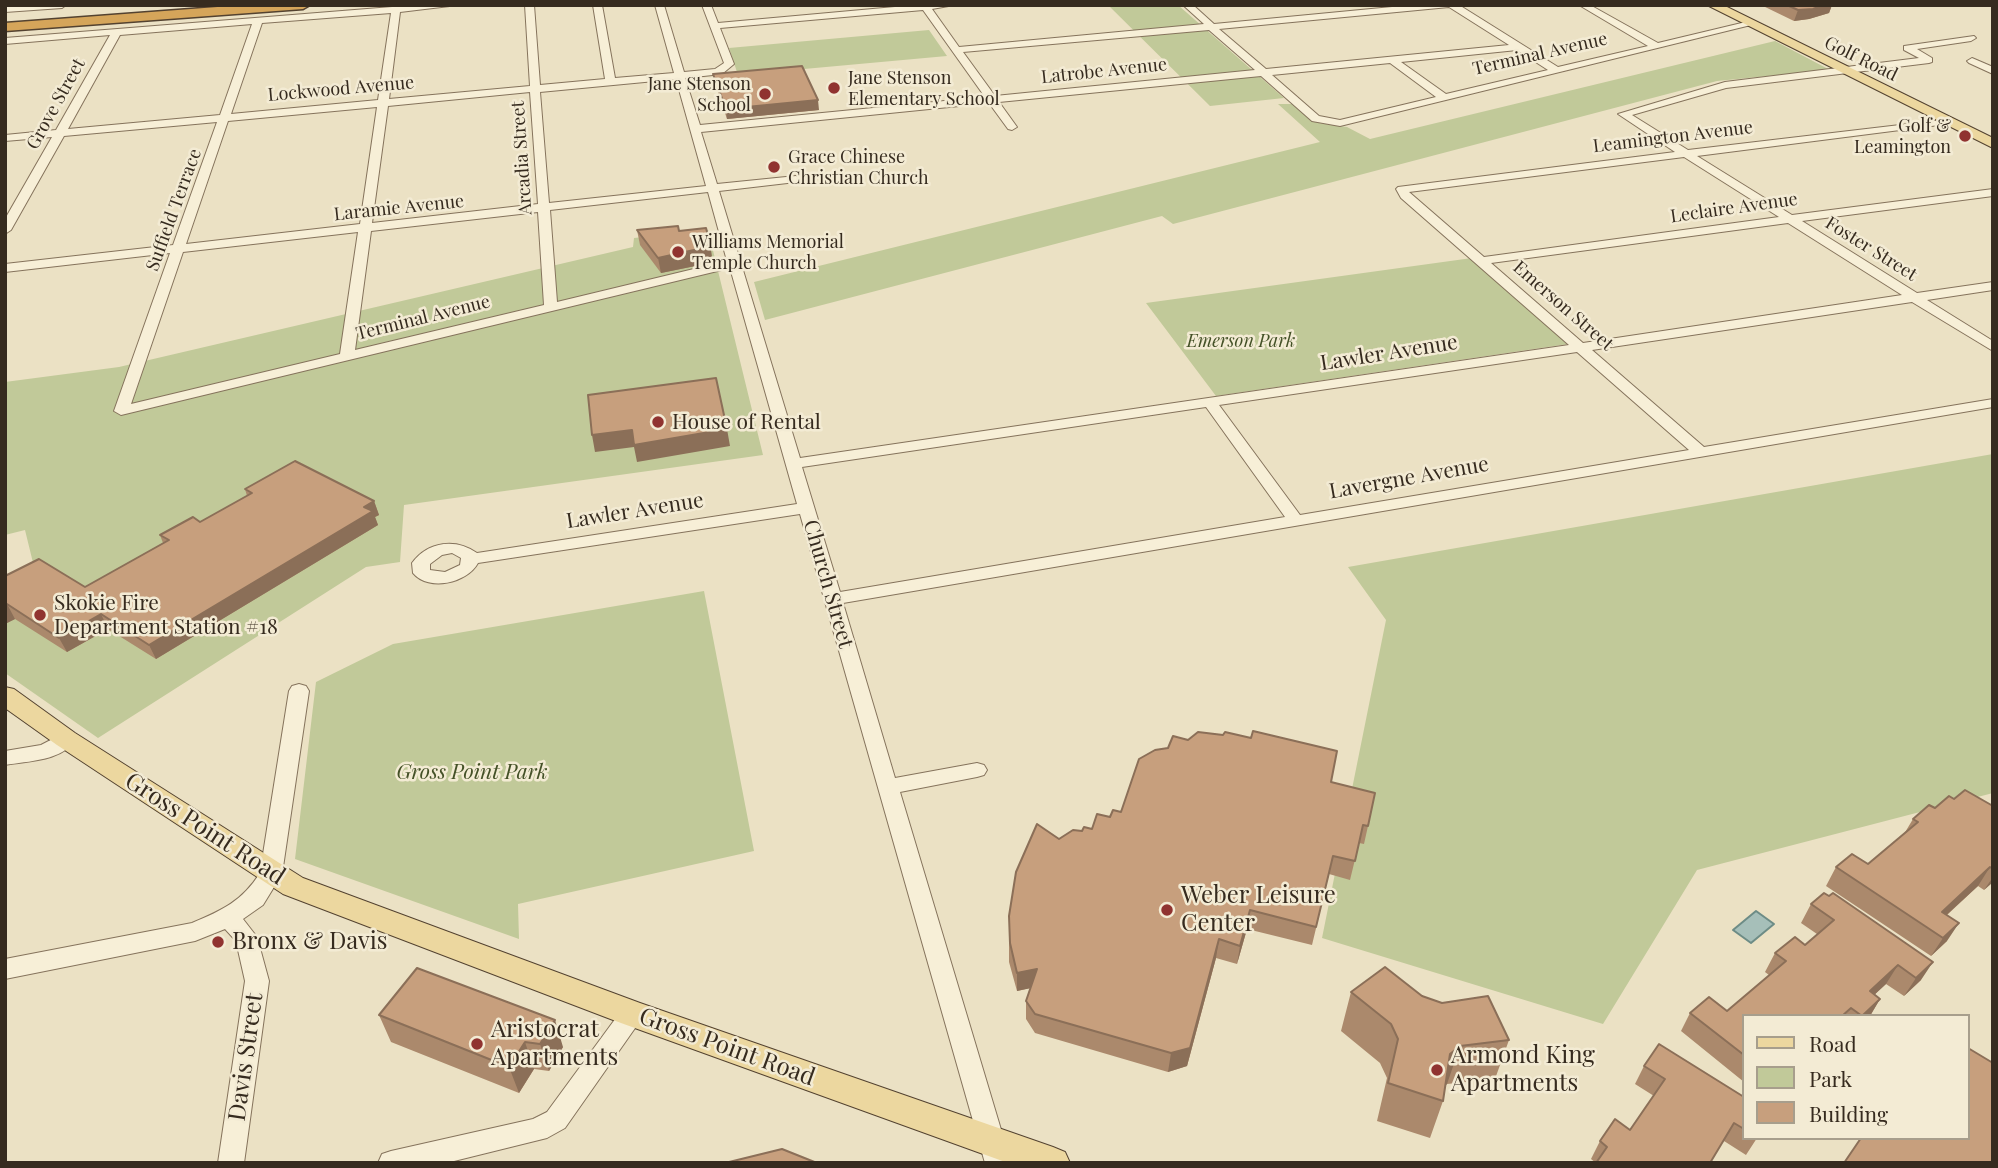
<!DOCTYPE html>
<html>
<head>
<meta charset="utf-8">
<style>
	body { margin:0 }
	#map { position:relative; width:1998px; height:1168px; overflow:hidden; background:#ebe1c4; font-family:"Playfair Display",serif }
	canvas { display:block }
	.frame { position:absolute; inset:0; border:7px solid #362b1f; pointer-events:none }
	.legend { position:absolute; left:1742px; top:1014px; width:228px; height:126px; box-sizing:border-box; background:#f3ebd4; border:2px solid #a79e8c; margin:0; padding:9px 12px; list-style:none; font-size:21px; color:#362b1f }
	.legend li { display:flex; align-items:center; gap:14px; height:35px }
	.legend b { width:35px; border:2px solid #a79e8c }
</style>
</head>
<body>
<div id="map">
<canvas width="1998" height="1168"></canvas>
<div class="frame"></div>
<ul class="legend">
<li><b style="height:9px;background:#ecd79f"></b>Road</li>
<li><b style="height:19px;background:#c1c999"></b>Park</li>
<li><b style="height:19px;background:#c79f7d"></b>Building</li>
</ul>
</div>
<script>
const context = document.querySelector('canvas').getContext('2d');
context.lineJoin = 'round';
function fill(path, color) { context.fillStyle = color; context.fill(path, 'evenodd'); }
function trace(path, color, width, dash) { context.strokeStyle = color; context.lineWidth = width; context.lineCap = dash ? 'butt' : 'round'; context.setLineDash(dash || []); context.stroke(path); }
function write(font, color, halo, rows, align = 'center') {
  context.font = font + ' "Playfair Display",serif'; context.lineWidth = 5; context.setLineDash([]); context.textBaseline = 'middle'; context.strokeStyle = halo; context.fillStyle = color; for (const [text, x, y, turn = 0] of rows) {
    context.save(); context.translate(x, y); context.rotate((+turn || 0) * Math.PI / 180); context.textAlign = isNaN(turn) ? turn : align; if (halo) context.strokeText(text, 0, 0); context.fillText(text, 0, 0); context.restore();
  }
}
fill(new Path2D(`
	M1108,5H1178L1284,98L1210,106Z
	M929,30L947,56L738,75L729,48Z
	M1775,41L1830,70L1717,81L1173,224L1162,216L765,320L754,282L1320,142L1278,104H1296L1319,123L1347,127L1370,139Z
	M708,230L763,455L404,505L400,562L366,567L98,738L5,673V592L36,575L25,530L5,535V382L119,367L633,247L634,238Z
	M1472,258L1568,344L1216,396L1146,303Z
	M1993,454V793L1697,870L1603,1024L1322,938L1386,620L1348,567Z
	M704,591L754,851L518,904L519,939L295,859L316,682L393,644Z`), '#c1c999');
const water = new Path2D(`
	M1756,911L1774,924L1751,943L1733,930Z`);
fill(water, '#a6bfb9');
trace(water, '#6d8c86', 2);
const minor = new Path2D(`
	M66,5L62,8L5,12V6Z
	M417,5H458L400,12L389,99L530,86L525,5H534L540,85L605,79L593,5H602L615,78L674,73L655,5H664L684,72L715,69L724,63L702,5H711L718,23L917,5H954L932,9L959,47L1204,24L1183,5H1193L1214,24L1413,5H1459L1558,67L1648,46L1579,5H1590L1658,43L1750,21L1755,24L1340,126L1312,121L1261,76L999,102L1017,127L1012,130L1008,129L989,103L701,132L717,184L796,176L802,179L796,182L719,191L800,458L1569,345L1401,198L1396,189L1398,187L1675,152L1618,114L1725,82L1919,58L1904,50V46L1974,36L1976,38L1971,41L1917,49L1932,58V62L1929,63L1726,88L1632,115L1688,150L1951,119L1952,121L1947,124L1697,156L1792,215L1993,189V196L1802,221L1917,293L1993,282V290L1927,300L1993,341V351L1912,302L1592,350L1704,447L1993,399V407L843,603L895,778L977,763L984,765L987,770L984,775L977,777L900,792L1011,1163H985L800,514L478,563C467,583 429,592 413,573L412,563C428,541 456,538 477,553L797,504L730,268L121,415L114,411L170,253L5,272V264L173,245L217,122L64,136L11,230L5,234V219L52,137L5,141V135L56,130L110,35L5,44V38ZM1449,7L1509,45L1266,69L1219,29ZM923,10L985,97L700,125L685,78L722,74L734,64L720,28ZM391,13L378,100L231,114L262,23ZM252,24L220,115L68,129L120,35ZM1209,30L1255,70L995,96L963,52ZM1517,50L1548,70L1446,94L1401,62ZM1390,63L1436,97L1340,120L1319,116L1272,75ZM676,79L706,186L549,203L540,92ZM530,92L538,204L372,223L388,106ZM377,107L360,224L186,244L228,121ZM1684,157L1779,217L1484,257L1409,192ZM708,192L727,261L557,302L550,210ZM538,212L544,305L355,350L371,231ZM1788,223L1902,295L1583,343L1491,263ZM358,232L340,354L131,404L183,252ZM1577,352L1689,450L1300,515L1219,405ZM1206,407L1285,517L840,592L802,467ZM452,553L461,558L460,565L445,572L430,570V564L442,555Z
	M1972,58L1993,67V74L1969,63L1967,61Z
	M299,684L306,686L309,691L282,874L263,905L243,919L257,937L269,981L244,1163H218L245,981L236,941L225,929L195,941L5,979V959L192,923C223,910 242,901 260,873L289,691L292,686Z
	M66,732L73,734L76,739C63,761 28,761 5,765V751L41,745Z
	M632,1004L640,1007L644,1014L640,1021L565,1128L547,1138L446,1163H378L382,1154L391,1151L533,1119L547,1112L624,1007Z`);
const major = new Path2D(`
	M1707,5H1723L1993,138V148Z
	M5,687L14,689L75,733L303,878L640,1003L1053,1147L1065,1152L1070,1163H1008L621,1023L283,894L57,745L5,708Z`);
const highway = new Path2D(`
	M244,5H310L303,9L5,31V23Z`);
trace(minor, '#85735c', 2);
trace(major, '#534230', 2);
trace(highway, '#534230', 3);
fill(minor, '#f7efd7');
fill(major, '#ecd79f');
fill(highway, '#d5a55a');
fill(new Path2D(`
	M1761,5H1832L1829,13L1809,19L1794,21Z
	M713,74L819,110L727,119L715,83Z
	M637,230L679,231L710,243L712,258L705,264L661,273L640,245Z
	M245,489L374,501L379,515L375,517L378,525L156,659L108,629L67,652L15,619L5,624V576L85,587L163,543L160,535L200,522L247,496Z
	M1331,782L1368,826L1364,844L1359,843L1350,880L1329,874L1312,945L1247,929L1237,964L1216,958L1187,1066L1168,1072L1035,1033L1026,1019V1001L1030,988L1017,991L1009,962V916L1059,839L1082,831L1092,829L1121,812Z
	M1954,799L1993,806V882L1984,890L1978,886L1947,915V941L1931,956L1826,886L1836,867L1868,864L1904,834L1913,819Z
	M1811,904L1921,980L1904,996L1886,984L1874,995L1880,999L1870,1016H1744V1082L1681,1031L1690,1013L1727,1011L1769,975L1765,972L1775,953L1805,945L1817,934L1801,923Z
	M1351,992L1422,996L1509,1040L1495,1079L1447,1084L1445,1086L1443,1101L1430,1138L1377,1121L1387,1078L1380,1063L1341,1031Z
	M379,1015L563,1047L549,1071L534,1069L519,1093L391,1042Z
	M1644,1066L1744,1097V1138H1757L1746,1155L1724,1141L1596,1163L1591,1159L1600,1141L1630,1130L1654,1096L1635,1084Z`), '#ab896c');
fill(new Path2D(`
	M1823,5H1832L1829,13L1809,19L1794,21L1798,10Z
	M818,100L819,110L727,119L726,109Z
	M710,243L712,258L705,264L661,273L658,258Z
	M727,429L730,446L637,462L634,447L595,452L592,435L632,430Z
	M374,501L379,515L375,517L378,525L156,659L149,645Z
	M7,604L15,619L5,624V605Z
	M101,614L108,629L67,652L59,638Z
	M1990,867L1978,886L1930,930L1942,912Z
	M1993,877V882L1984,890Z
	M1250,910L1247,929L1237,964L1240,946Z
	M1959,923L1947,941L1931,956L1943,938Z
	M1219,939L1216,958L1187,1066L1168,1072L1171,1053Z
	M1933,962L1921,980L1904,996L1916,978Z
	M1898,965L1886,984L1858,1010L1870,991Z
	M1037,969L1036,987L1017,991V973Z
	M1880,999L1870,1016H1862Z
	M555,1020L563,1047L549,1071L540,1044Z
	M525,1042L534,1069L519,1093L509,1067Z
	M1460,1046L1447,1084L1437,1092L1450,1054Z`), '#8b6f58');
const building = new Path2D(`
	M1787,5H1823L1813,9L1798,10Z
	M802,66L818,100L726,109L713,74Z
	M678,226L679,231L706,228L710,243L703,248L658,258L637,230Z
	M716,378L727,429L634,445L632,430L592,435L588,395Z
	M295,461L374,501L364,507L373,511L149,645L101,614L59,638L7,604L5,605V576L39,559L85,587L169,540L160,535L193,517L200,522L252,493L245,489Z
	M1253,731L1337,751L1331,782L1375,793L1368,826L1363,825L1355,861L1333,856L1316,927L1250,910L1240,946L1219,939L1190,1048L1171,1053L1035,1014L1026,1001L1037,969L1017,973L1010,943L1009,916L1016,872L1037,824L1059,839L1073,830L1082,831L1084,827L1092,829L1097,814L1110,817L1113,810L1121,812L1139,759L1155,750L1168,748L1173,736L1188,740L1198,732L1223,735L1225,732L1251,738Z
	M1965,790L1993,806V869L1990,867L1942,912L1959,923L1943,938L1836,867L1852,854L1868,864L1918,822L1913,819L1929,805L1935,808L1949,796L1954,799Z
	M1824,893L1829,896L1833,893L1933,962L1916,978L1898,965L1870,991L1880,999L1862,1016L1851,1008L1842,1016H1744V1055L1690,1013L1709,997L1727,1011L1786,961L1775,953L1795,937L1805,945L1834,920L1811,904Z
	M1385,967L1422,996L1442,1003L1488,996L1509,1040L1460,1046L1450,1054L1443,1101L1388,1083L1398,1039L1391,1024L1351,992Z
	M417,968L555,1020L540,1044L525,1042L509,1067L379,1015Z
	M1659,1044L1744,1097V1129L1734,1123L1710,1163H1596L1607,1147L1600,1141L1615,1119L1630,1130L1665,1079L1644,1066Z
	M1968,1048L1993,1063V1163H1844L1861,1138H1968Z
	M782,1149L817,1163H725Z`);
fill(building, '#c79f7d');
trace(building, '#8b6f58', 2);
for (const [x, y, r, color] of [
	[834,88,7,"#903330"],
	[765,94,7,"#903330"],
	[1965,136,7,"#903330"],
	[774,167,7,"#903330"],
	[678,252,7,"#903330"],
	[658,422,7,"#903330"],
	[40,615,7,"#903330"],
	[1167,910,7,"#903330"],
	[218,942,7,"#903330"],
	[477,1044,7,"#903330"],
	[1437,1070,7,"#903330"]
]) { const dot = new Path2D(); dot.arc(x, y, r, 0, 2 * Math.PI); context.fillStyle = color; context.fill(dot); trace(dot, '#f3ebd4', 2.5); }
write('18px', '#362b1f', '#f3ebd4', [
	["Terminal Avenue",1540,54,-13],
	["Golf Road",1861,59,26],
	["Latrobe Avenue",1104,71,-6],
	["Lockwood Avenue",341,89,-5],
	["Grove Street",56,104,-61],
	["Leamington Avenue",1673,137,-7],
	["Arcadia Street",522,158,-94],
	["Laramie Avenue",399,208,-6],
	["Leclaire Avenue",1734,208,-8],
	["Suffield Terrace",174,210,-70],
	["Foster Street",1871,249,32],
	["Emerson Street",1563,306,41],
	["Terminal Avenue",423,318,-14]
]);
write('18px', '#362b1f', '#f3ebd4', [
	["Jane Stenson",848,78],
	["Elementary School",848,99],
	["Jane Stenson",751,84,"right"],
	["School",751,105,"right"],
	["Golf &",1951,126,"right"],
	["Leamington",1951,147,"right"],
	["Grace Chinese",788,157],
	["Christian Church",788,178],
	["Williams Memorial",692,242],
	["Temple Church",692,263]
], 'left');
write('italic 18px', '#445127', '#f3ebd4', [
	["Emerson Park",1241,341]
]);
write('21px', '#362b1f', '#f3ebd4', [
	["Lawler Avenue",1389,353,-9],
	["Lavergne Avenue",1409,478,-10],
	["Lawler Avenue",635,511,-9],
	["Church Street",828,584,74]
]);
write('21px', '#362b1f', '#f3ebd4', [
	["House of Rental",672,422],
	["Skokie Fire",54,603],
	["Department Station #18",54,627]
], 'left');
write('italic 21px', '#445127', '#f3ebd4', [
	["Gross Point Park",472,772]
]);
write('24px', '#362b1f', '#f3ebd4', [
	["Gross Point Road",205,829,33],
	["Gross Point Road",727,1047,20],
	["Davis Street",246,1057,-82]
]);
write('24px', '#362b1f', '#f3ebd4', [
	["Weber Leisure",1181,896],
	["Center",1181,924],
	["Bronx & Davis",232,942],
	["Aristocrat",491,1030],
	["Apartments",491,1058],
	["Armond King",1451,1056],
	["Apartments",1451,1084]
], 'left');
</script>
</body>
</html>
